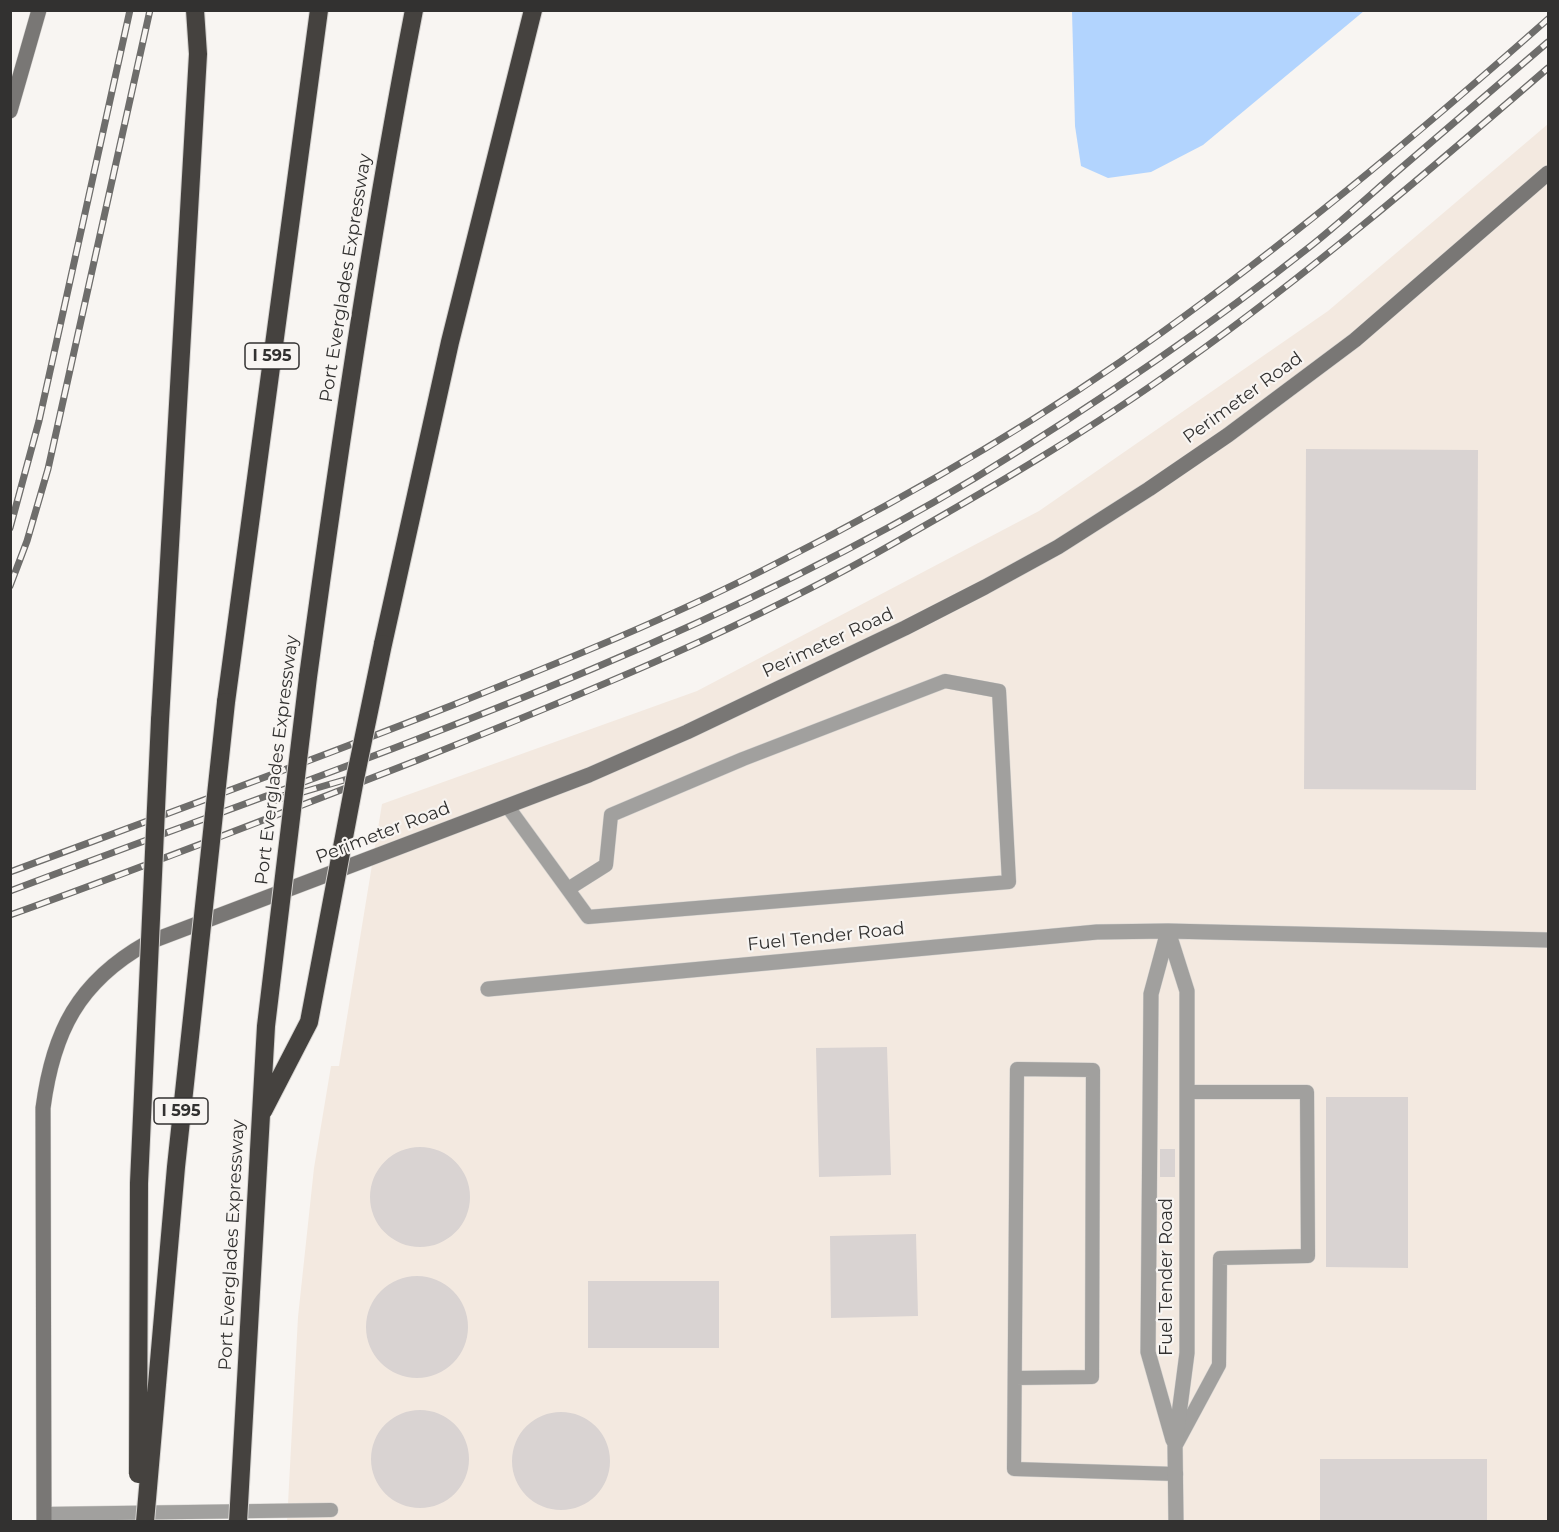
<!DOCTYPE html>
<html>
<head>
<meta charset="utf-8">
<style>
	body { margin:0 }
	#map { position:relative; width:1559px; height:1532px; overflow:hidden; background:#f8f5f2; font-family:Montserrat,sans-serif }
	canvas { display:block }
	.frame { position:absolute; inset:0; border:12px solid #323130; pointer-events:none }
</style>
</head>
<body>
<div id="map">
<canvas width="1559" height="1532"></canvas>
<div class="frame"></div>
</div>
<script>
const context = document.querySelector('canvas').getContext('2d');
context.lineJoin = 'round';
function fill(path, color) { context.fillStyle = color; context.fill(path, 'evenodd'); }
function trace(path, color, width, dash) { context.strokeStyle = color; context.lineWidth = width; context.lineCap = dash ? 'butt' : 'round'; context.setLineDash(dash || []); context.stroke(path); }
function write(font, color, halo, rows, align = 'center') {
  context.font = font + ' Montserrat,sans-serif'; context.lineWidth = 4.5; context.setLineDash([]); context.textBaseline = 'middle'; context.strokeStyle = halo; context.fillStyle = color; for (const [text, x, y, turn = 0] of rows) {
    context.save(); context.translate(x, y); context.rotate((+turn || 0) * Math.PI / 180); context.textAlign = isNaN(turn) ? turn : align; if (halo) context.strokeText(text, 0, 0); context.fillText(text, 0, 0); context.restore();
  }
}
fill(new Path2D(`
	M1548,124V1521L287,1522L298,1317L314,1168L331,1066H339L382,804L697,691L1039,511L1328,311Z`), '#f3e9e0');
fill(new Path2D(`
	M1072,11V10L1364,11L1203,145L1151,172L1108,178L1081,166L1075,126Z`), '#b2d4fe');
fill(new Path2D(`
	M1306,449L1478,450L1476,790L1304,789Z
	M887,1047L891,1175L819,1177L816,1048Z
	M1326,1097H1408V1268L1326,1267Z
	M370 1197a50 50 0 1 1 100 0a50 50 0 1 1-100 0Z
	M1160,1149H1175V1177H1160Z
	M916,1234L918,1316L831,1318L830,1236Z
	M366 1327a51 51 0 1 1 102 0a51 51 0 1 1-102 0Z
	M588,1281H719V1348H588Z
	M371 1459a49 49 0 1 1 98 0a49 49 0 1 1-98 0Z
	M512 1461a49 49 0 1 1 98 0a49 49 0 1 1-98 0Z
	M1320,1459H1487V1522H1320Z`), '#d9d3d2');
const lane = new Path2D(`
	M508,807L588,917L1009,882L999,691L945,681L743,759L611,815L606,865L568,889
	M1015,1378L1092,1377L1093,1070L1017,1069L1014,1469L1176,1474
	M1177,1443L1219,1365L1220,1258L1308,1256L1307,1092H1187
	M44,1514L331,1510`);
const street = new Path2D(`
	M1168,931L1187,991V1353L1175,1445L1176,1522
	M1168,931L1151,994L1148,1352L1173,1440
	M488,989L1097,932L1168,931L1548,940`);
const secondary = new Path2D(`
	M10,111L39,10
	M44,1522L43,1108C53,1032 78,982 147,943L589,775L687,732L905,628L985,587L1058,547L1149,489L1228,435L1355,340L1548,173`);
const highway = new Path2D(`
	M383,644L450,342L533,10
	M308,677C338,454 371,231 414,10
	M226,702L319,10
	M160,720L198,54L195,10`);
trace(lane, '#d4d2cf', 15);
trace(street, '#d4d2cf', 16);
trace(secondary, '#d4d2cf', 16);
trace(highway, '#d4d2cf', 20);
trace(lane, '#a1a09e', 14);
trace(street, '#a1a09e', 15);
trace(secondary, '#797775', 15);
trace(highway, '#45423f', 18);
const rail = new Path2D(`
	M10,528L39,421L130,10
	M10,586L27,541L48,469L150,10
	M276,800L351,778
	M10,872C158,817 306,763 453,705C563,661 673,617 779,562C911,495 1041,420 1161,333C1296,236 1424,129 1548,19
	M10,891C337,767 674,659 975,478C1091,407 1205,330 1312,245C1342,221 1370,195 1400,169C1449,127 1499,84 1548,42
	M10,915C147,866 282,813 418,760C583,694 749,627 903,538C998,484 1093,428 1182,364C1310,273 1430,170 1548,68`);
trace(rail, '#6e6d6b', 7);
trace(rail, '#f8f5f2', 4.5, [14]);
const highwayBridge = new Path2D(`
	M263,1111L309,1022L355,779L383,644
	M138,1474L139,1183L160,720
	M145,1522L176,1167L226,702
	M238,1522L266,1026L308,677`);
trace(highwayBridge, '#d4d2cf', 20, []);
trace(highwayBridge, '#45423f', 18);
for (const [x, y, w] of [
	[272,356,54],
	[181,1111,54]
]) { const box = new Path2D(); box.roundRect(x - w / 2, y - 13, w, 26, 4.5); context.fillStyle = '#f8f5f2'; context.fill(box); trace(box, '#323130', 1.5); }
write('bold 16px', '#323130', null, [
	["I 595",272,356],
	["I 595",181,1111]
]);
write('18px', '#323130', '#f8f5f2', [
	["Port Everglades Expressway",346,278,-81],
	["Perimeter Road",1243,398,-36],
	["Perimeter Road",828,643,-25],
	["Port Everglades Expressway",277,760,-83],
	["Perimeter Road",383,833,-21],
	["Fuel Tender Road",826,937,-6],
	["Port Everglades Expressway",232,1245,-87],
	["Fuel Tender Road",1167,1277,-90]
]);
</script>
</body>
</html>
